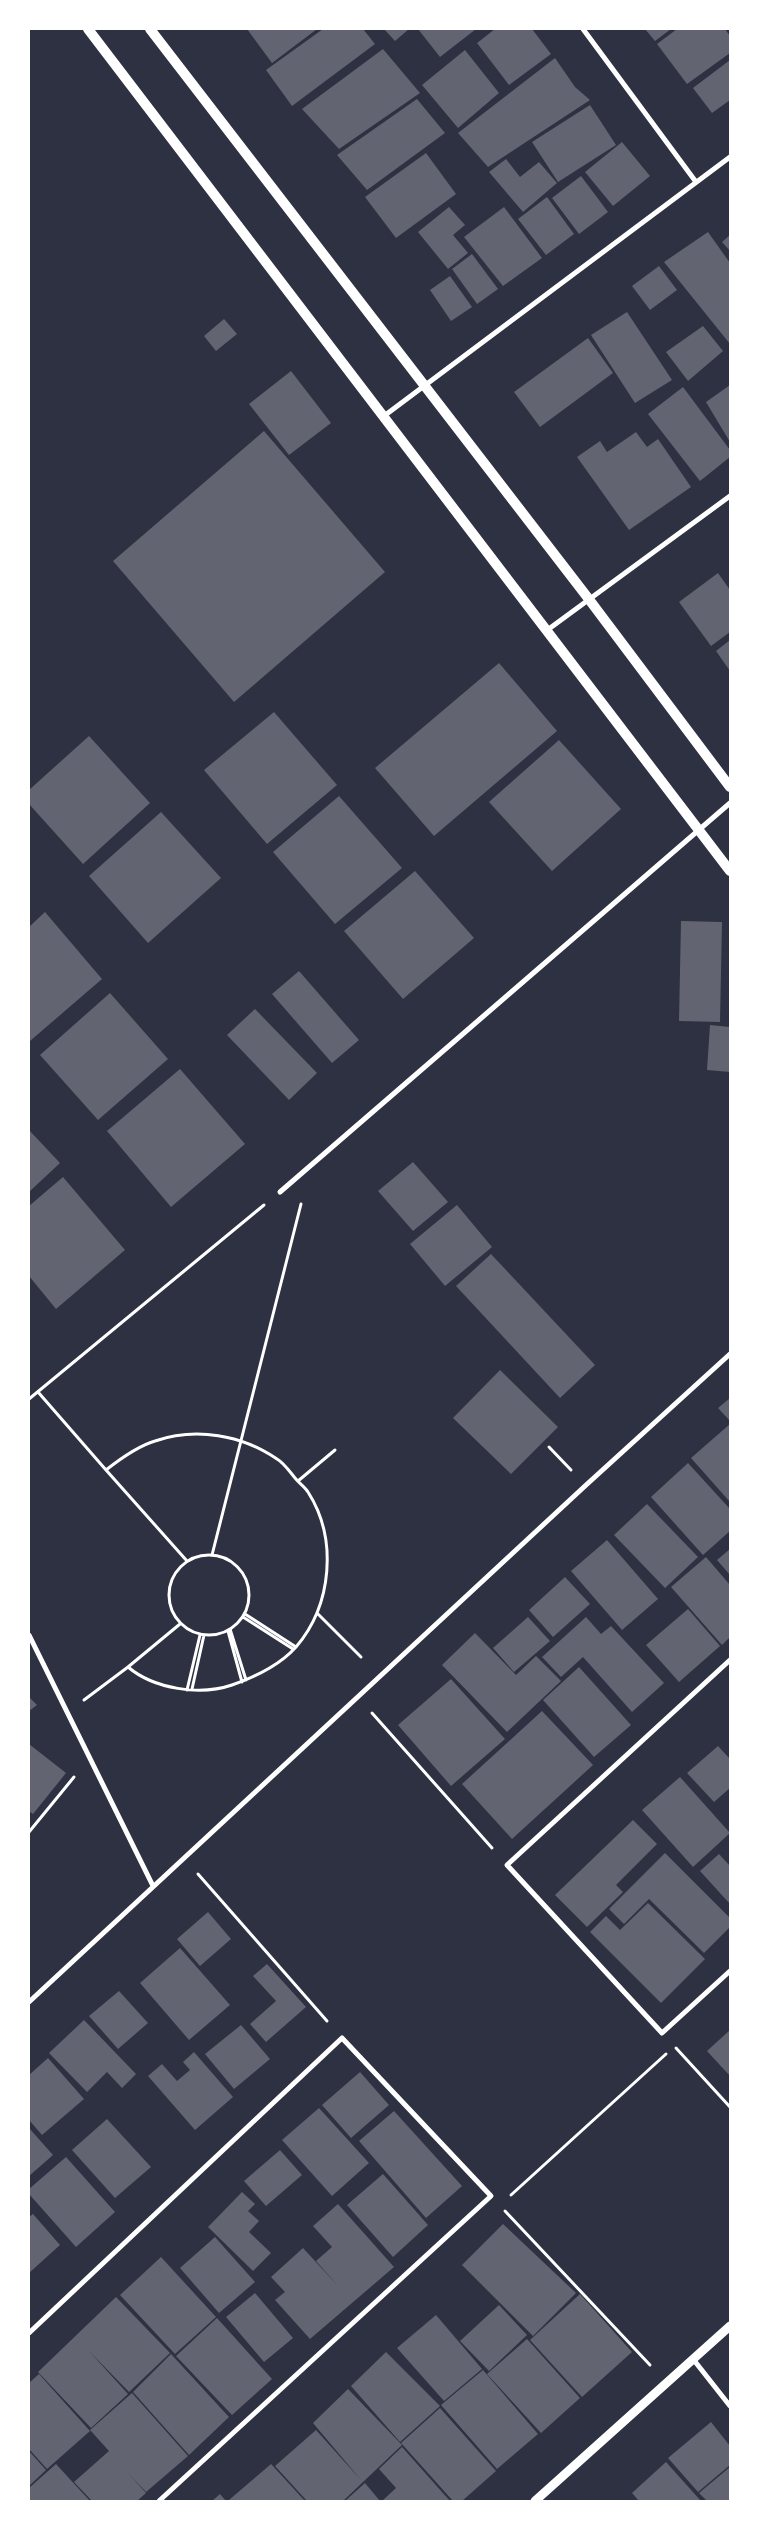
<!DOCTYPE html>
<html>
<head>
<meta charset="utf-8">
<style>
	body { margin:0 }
	#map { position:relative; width:759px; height:2530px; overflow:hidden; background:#2d3142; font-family:"Golos Text",sans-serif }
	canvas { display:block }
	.frame { position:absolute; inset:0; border:30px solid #fff; pointer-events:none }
</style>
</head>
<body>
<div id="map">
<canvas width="759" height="2530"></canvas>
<div class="frame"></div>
</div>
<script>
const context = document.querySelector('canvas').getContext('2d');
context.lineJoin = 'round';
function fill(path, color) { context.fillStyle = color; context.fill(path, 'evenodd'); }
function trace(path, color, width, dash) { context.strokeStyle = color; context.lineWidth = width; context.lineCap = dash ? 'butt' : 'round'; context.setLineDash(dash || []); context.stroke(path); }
fill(new Path2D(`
	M247,29H317L272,63Z
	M323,29H363L375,44L292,106L266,70Z
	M384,29H409L395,41Z
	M418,29H476L440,57Z
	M495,29H532L551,54L509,85L477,43Z
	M645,29H671L655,41Z
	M677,29H725L730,36V53L687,84L657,44Z
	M383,49L420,93L339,149L302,109Z
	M465,50L499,93L458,128L422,85Z
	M555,58L575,87L590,100L488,167L458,133Z
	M730,60V100L712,113L693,88Z
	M417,99L445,133L367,190L337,155Z
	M590,105L616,145L558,182L532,142Z
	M622,142L650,176L613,206L585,172Z
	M426,153L456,194L396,238L365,197Z
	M506,159L520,177L539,162L557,183L523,212L489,172Z
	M581,176L608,212L579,234L552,198Z
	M547,197L574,234L546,255L518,219Z
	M449,207L465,225L453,235L468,253L448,269L418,232Z
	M504,207L542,258L503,286L464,237Z
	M708,232L730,263V344L664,262Z
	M730,235V251L722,242Z
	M472,254L498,289L477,304L452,269Z
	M659,266L677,290L650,310L632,286Z
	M450,276L472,307L451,321L430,290Z
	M627,312L672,380L635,403L591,335Z
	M224,319L237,334L216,351L204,336Z
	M703,326L723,351L688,381L666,352Z
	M588,338L613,373L540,427L514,392Z
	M291,371L331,423L289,455L249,404Z
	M730,385V442L706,402Z
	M683,387L730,450V457L700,481L648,414Z
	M264,431L385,572L234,702L113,561Z
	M636,432L647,447L658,439L691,487L629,530L577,457L600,441L607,452Z
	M718,573L730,590V632L711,646L679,602Z
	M730,640V671L716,651Z
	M499,663L557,731L434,836L375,768Z
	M274,712L337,785L267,844L204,770Z
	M89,736L150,803L83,864L29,804V790Z
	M559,740L621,809L552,871L489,802Z
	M339,796L402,868L335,924L273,852Z
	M161,812L221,878L148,943L89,876Z
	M415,871L474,938L403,999L344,931Z
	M45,912L102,979L30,1041L29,927Z
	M681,921L722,922L720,1022L679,1021Z
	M299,971L359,1040L332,1063L272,994Z
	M110,993L168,1059L98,1120L40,1055Z
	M255,1009L317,1073L289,1100L227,1035Z
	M710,1025L730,1027V1072L707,1070Z
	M180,1069L245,1144L171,1207L107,1131Z
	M29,1130L60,1163L29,1192Z
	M413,1162L448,1202L413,1231L378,1191Z
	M63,1177L125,1250L56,1309L29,1276V1206Z
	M457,1205L492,1247L445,1286L410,1244Z
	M491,1254L595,1365L560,1398L456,1286Z
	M500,1370L558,1427L511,1474L453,1418Z
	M730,1398V1421L718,1408Z
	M730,1424V1502L691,1458Z
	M688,1463L730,1509V1531L703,1555L651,1497Z
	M647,1504L698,1557L665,1588L614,1535Z
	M607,1540L658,1599L622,1630L571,1571Z
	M730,1549V1575L717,1560Z
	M706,1557L730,1585V1637L722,1645L671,1587Z
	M565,1577L590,1604L553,1637L529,1610Z
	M688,1609L720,1646L679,1682L646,1645Z
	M528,1617L550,1641L514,1672L493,1648Z
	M586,1617L601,1634L611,1626L664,1683L632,1712L583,1657L561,1677L542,1657Z
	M475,1633L516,1675L536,1656L561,1681L507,1732L442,1665Z
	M579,1667L631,1725L594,1757L543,1700Z
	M451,1679L505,1739L451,1786L398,1725Z
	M29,1697L37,1705L29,1711Z
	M542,1711L593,1765L512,1839L462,1784Z
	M29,1744L66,1773L33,1814L29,1811Z
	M718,1746L730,1759V1788L714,1802L687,1773Z
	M680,1777L730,1833L693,1867L642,1810Z
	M633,1820L657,1844L616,1885L623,1892L587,1927L555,1895Z
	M665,1853L730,1918V1927L704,1953L649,1899L624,1924L609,1909Z
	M719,1854L730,1866V1904L700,1871Z
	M648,1903L705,1959L661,2003L590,1932L606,1916L620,1930Z
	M208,1912L231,1939L200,1966L177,1939Z
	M180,1948L230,2005L189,2040L140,1983Z
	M267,1964L306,2007L266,2042L250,2024L276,2001L253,1976Z
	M119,1991L148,2023L118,2049L89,2016Z
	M84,2020L136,2074L122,2088L107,2072L87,2092L49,2053Z
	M241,2025L270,2059L234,2089L205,2054Z
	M730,2030V2076L707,2051Z
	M194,2052L233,2097L195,2130L148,2076L162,2064L177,2081L190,2070L183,2062Z
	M48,2058L84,2099L42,2135L29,2120V2075Z
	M360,2072L389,2105L351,2138L322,2105Z
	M319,2108L369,2163L332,2196L282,2140Z
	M394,2111L462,2186L426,2218L359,2141Z
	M107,2119L151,2167L115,2198L72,2150Z
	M29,2128L53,2155L29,2176Z
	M280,2150L302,2175L266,2206L244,2181Z
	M66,2157L115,2212L76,2247L29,2194V2189Z
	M383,2174L428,2225L393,2257L347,2205Z
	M242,2192L255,2204L248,2211L259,2221L249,2232L271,2253L253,2271L208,2227Z
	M338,2204L394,2267L310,2339L275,2300L285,2292L271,2277L303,2248L339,2287L316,2261L332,2247L313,2226Z
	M33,2214L60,2245L29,2273V2217Z
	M503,2224L576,2293L533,2336L462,2265Z
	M215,2237L255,2282L219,2313L180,2268Z
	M161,2257L216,2317L175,2354L120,2295Z
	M255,2293L293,2338L264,2362L226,2317Z
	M580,2294L632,2352L582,2397L530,2340Z
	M116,2297L170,2353L129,2392L89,2351L128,2394L91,2428L38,2372Z
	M499,2305L527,2335L489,2371L460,2341Z
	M436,2315L482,2369L444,2401L397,2348Z
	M217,2318L272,2379L232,2415L176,2356Z
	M527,2339L580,2398L541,2433L487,2374Z
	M386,2352L440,2406L400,2442L351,2386Z
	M171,2354L229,2417L189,2455L133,2392Z
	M483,2370L538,2434L497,2469L441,2405Z
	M39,2374L90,2431L47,2469L29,2449V2383Z
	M348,2389L402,2445L343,2501H307L275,2466L316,2430L361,2480L313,2423Z
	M132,2393L188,2456L146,2492L128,2473L146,2493L137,2501H92L74,2482L109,2451L90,2430Z
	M440,2408L496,2471L462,2501H453L401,2443Z
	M711,2422L730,2446V2465L698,2492L668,2458Z
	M402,2447L450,2501H382L396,2488L379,2469Z
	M29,2451L46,2470L29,2486Z
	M666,2462L701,2501H639L632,2493Z
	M56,2464L90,2501H29V2488Z
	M271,2464L305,2501L229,2500Z
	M730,2467V2501H707L699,2493Z
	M365,2483L380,2501H345Z
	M220,2494L226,2501H212Z`), '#626471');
trace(new Path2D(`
	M38,1392L106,1470C120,1459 138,1446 155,1441C196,1427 242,1435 277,1459C284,1463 290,1472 295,1478C299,1483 305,1487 308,1492C338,1539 332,1605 296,1647C279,1666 255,1677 232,1685C200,1696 154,1689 128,1667L84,1700
	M29,1399L264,1205
	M549,1447L571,1470
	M106,1470L187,1561
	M298,1481L335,1450
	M169 1595a40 40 0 1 1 80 0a40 40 0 1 1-80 0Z
	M212,1555L301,1204
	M317,1613L361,1657
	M245,1614L296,1647
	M243,1617L293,1649
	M230,1629L246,1680
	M228,1631L242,1682
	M128,1667L180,1624
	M192,1689L204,1635
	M187,1690L200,1635
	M372,1713L492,1848
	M29,1832L74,1777
	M198,1874L327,2021
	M676,2048L730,2107
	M511,2195L666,2054
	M505,2211L650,2365`), '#fff', 3);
trace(new Path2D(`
	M583,29L696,182
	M384,416L730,157
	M546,631L730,496
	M280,1192L730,803
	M29,1635L153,1886
	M730,1660L507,1865L662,2033L730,1971
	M29,2002L585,1486L730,1354
	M29,2333L342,2038L491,2196L159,2501
	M693,2359L730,2406`), '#fff', 5);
trace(new Path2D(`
	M535,2501L730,2326`), '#fff', 9);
trace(new Path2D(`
	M88,29L730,871
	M150,29L588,598L730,787`), '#fff', 10);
</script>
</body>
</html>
